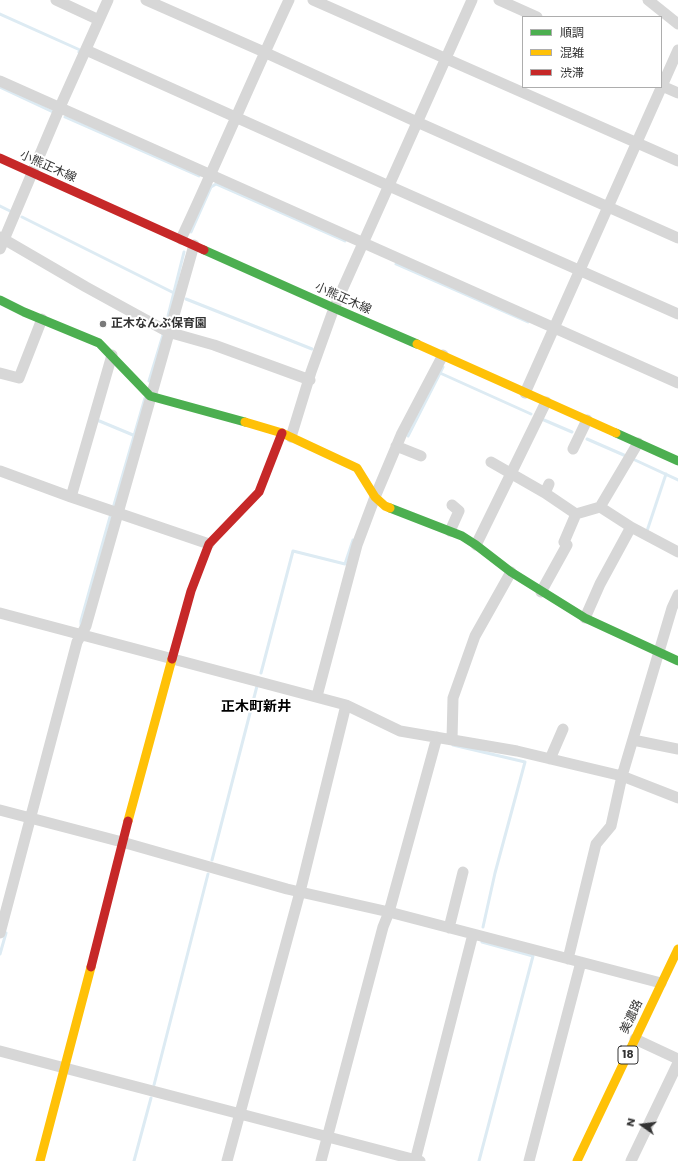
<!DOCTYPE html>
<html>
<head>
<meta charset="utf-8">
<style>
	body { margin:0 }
	#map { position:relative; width:678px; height:1161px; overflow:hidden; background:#fff; font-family:Poppins,"Noto Sans JP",sans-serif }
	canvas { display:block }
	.legend { position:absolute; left:522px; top:16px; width:140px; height:72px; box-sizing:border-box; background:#fff; border:1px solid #adadad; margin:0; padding:5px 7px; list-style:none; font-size:12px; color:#333 }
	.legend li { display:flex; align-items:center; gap:8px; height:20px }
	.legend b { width:20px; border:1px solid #adadad }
	.north { position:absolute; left:622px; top:1105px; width:40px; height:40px; -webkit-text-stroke:3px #fff; paint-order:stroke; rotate:284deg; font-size:11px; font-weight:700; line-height:16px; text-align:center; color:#333 }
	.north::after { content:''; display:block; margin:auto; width:14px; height:18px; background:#333; clip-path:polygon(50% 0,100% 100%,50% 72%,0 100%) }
</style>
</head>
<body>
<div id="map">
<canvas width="678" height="1161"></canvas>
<ul class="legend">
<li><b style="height:5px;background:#4caf50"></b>順調</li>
<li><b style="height:5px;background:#ffc107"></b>混雑</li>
<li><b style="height:5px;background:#c62828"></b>渋滞</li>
</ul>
<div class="north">N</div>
</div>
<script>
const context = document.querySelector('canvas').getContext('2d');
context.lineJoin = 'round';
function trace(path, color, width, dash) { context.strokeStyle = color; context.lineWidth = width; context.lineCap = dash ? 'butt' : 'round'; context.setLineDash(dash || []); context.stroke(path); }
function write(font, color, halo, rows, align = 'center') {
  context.font = font + ' Poppins,"Noto Sans JP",sans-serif'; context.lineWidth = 4; context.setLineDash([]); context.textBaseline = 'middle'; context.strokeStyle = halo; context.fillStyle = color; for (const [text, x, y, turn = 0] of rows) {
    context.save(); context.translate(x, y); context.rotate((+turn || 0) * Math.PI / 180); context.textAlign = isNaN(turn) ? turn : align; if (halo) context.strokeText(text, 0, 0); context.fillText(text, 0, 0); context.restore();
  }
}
trace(new Path2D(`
	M0,14L80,50L79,52
	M0,87L53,112
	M65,117L199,176
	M0,206L10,211
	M22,217L174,293
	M191,232L211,187L216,184L345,241
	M396,264L528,322
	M186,299L312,349
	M167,320L184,252
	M440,373L531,414
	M149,381L163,335
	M97,420L133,435
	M544,420L572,432
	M408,436L443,367
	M587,439L626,456
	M635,460L678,480
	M114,505L145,398
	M647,531L666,474
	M81,625V621L110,517
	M261,673L293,551L345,564L353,540
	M453,745L525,762L495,873L483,927
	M212,860L257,686
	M0,954L6,933
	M154,1085L208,874
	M134,1161L151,1098
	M479,1161L533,956L482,942`), '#ddebf3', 3);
trace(new Path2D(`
	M56,0L99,20
	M146,0L264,52L417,122L678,238
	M313,0L678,161
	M499,0L537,17
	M648,0L678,24
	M86,50L389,186L678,314
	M0,81L678,383
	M662,86L678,93
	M0,237L86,287L168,332L214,345L310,380
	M181,239C218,160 252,79 289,0
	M0,249L60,107L108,0
	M0,373L19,378L42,319
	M525,393L678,50
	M291,437L311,372L334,308L472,0
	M396,446L421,456
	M573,449L587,420
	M491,462L545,493L576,514L600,507L631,527L678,552
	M0,471L71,497L209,544
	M545,493L549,484
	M71,497L112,355
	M600,507L638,443
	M450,531L459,511L452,505
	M476,545L546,402
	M541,592L567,545L564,542L576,514
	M0,613L346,705L400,731L517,751L622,776L678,798
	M585,618L600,584L631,527
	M317,696L357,545L375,497L402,433L443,355
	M452,740L453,698L475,636L511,572
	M633,740L678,749
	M550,759L563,729
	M0,810L122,842L287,889L389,912L661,983
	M449,928L463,872
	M0,933L77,642L86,626L194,245
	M568,959L596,844L611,826L622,776L672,608L678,595
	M635,1039L678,1059
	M0,1051L420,1161
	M227,1161L300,892L346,705
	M321,1161L383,927L389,912L437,737
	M415,1161L473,934
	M529,1161L581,962
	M631,1161L678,1063`), '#d7d7d7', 11);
trace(new Path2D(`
	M204,250L334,308L417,344
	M0,300L24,312L99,343L150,396L245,422
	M616,433L678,461
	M390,508L462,536L476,545L511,572L585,618L678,661`), '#4caf50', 9);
trace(new Path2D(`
	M417,344L616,433
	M245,422L282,433L357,468L375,497L385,506L390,508
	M128,821L172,659
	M40,1161L91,967
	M577,1161L678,949`), '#ffc107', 9);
trace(new Path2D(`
	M0,158L204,250
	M172,659L191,591L209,544L259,492L282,433
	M91,967L128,821`), '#c62828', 9);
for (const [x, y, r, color] of [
	[103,324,4,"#7a7a7a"]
]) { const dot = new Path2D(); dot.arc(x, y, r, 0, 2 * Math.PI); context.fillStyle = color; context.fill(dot); trace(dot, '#fff', 1.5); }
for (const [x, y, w] of [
	[628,1055,20]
]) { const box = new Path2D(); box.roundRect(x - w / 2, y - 9, w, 18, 3); context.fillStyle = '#fff'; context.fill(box); trace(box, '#333', 1); }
write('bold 11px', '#333', null, [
	["18",628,1055]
]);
write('12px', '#333', '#fff', [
	["小熊正木線",48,167,24],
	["小熊正木線",343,299,24],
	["美濃路",632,1017,-65]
]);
write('bold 12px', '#333', '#fff', [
	["正木なんぶ保育園",111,324]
], 'left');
write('bold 14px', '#000', '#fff', [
	["正木町新井",256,707]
]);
</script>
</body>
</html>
